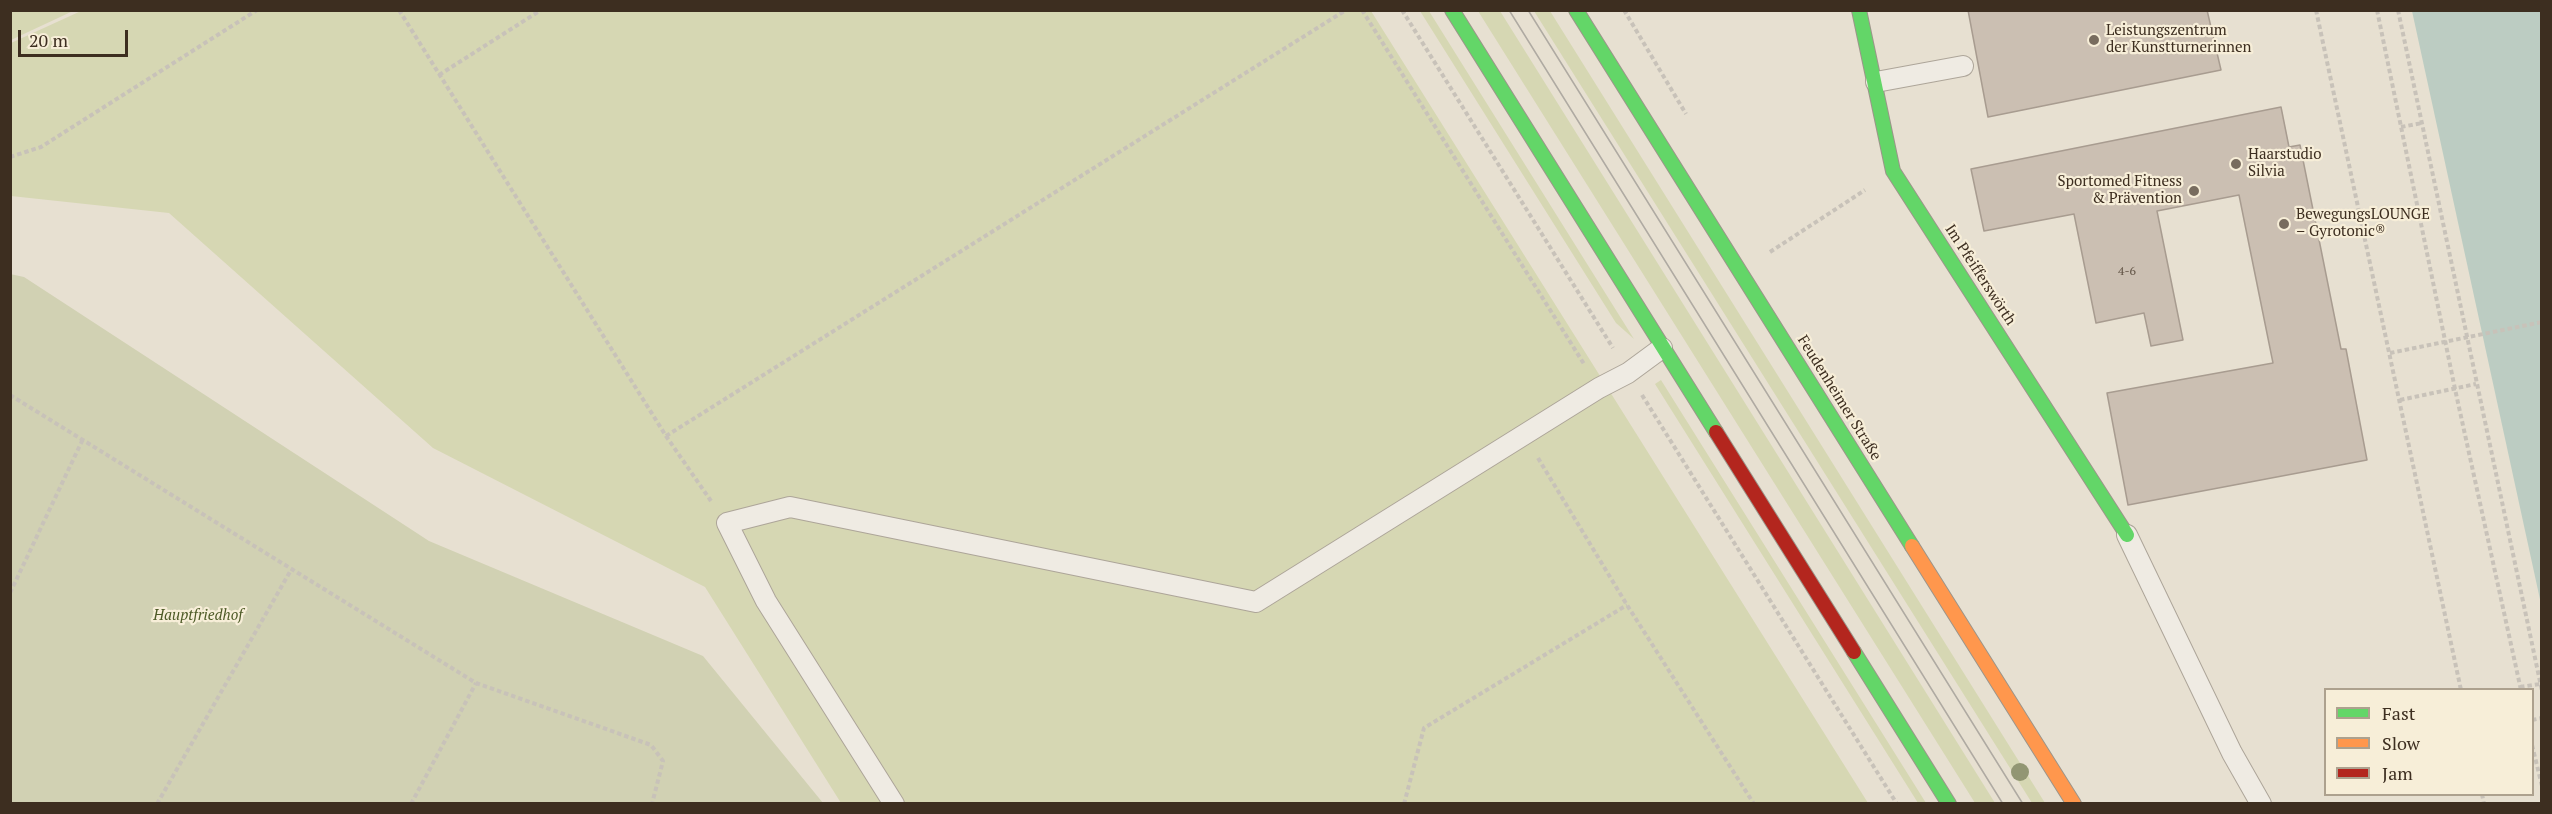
<!DOCTYPE html>
<html>
<head>
<meta charset="utf-8">
<style>
	body { margin:0 }
	#map { position:relative; width:2552px; height:814px; overflow:hidden; background:#e7e0d1; font-family:"PT Serif",serif }
	canvas { display:block }
	.frame { position:absolute; inset:0; border:12px solid #3d2e20; pointer-events:none }
	.legend { position:absolute; left:2324px; top:688px; width:210px; height:108px; box-sizing:border-box; background:#f7eed8; border:2px solid #ada18e; margin:0; padding:8px 10px; list-style:none; font-size:18px; color:#3d2e20 }
	.legend li { display:flex; align-items:center; gap:12px; height:30px }
	.legend b { width:30px; border:2px solid #ada18e }
	.scale { position:absolute; left:18px; top:30px; width:110px; height:27px; box-sizing:border-box; border:3px solid #3d2e20; border-top:0; padding-left:8px; font-size:18px; line-height:21px; white-space:nowrap; color:#3d2e20; -webkit-text-stroke:4px #f7eed8; paint-order:stroke }
</style>
</head>
<body>
<div id="map">
<canvas width="2552" height="814"></canvas>
<div class="frame"></div>
<ul class="legend">
<li><b style="height:8px;background:#63d668"></b>Fast</li>
<li><b style="height:8px;background:#ff974d"></b>Slow</li>
<li><b style="height:8px;background:#b3261e"></b>Jam</li>
</ul>
<div class="scale">20 m</div>
</div>
<script>
const context = document.querySelector('canvas').getContext('2d');
context.lineJoin = 'round';
function fill(path, color) { context.fillStyle = color; context.fill(path, 'evenodd'); }
function trace(path, color, width, dash) { context.strokeStyle = color; context.lineWidth = width; context.lineCap = dash ? 'butt' : 'round'; context.setLineDash(dash || []); context.stroke(path); }
function write(font, color, halo, rows, align = 'center') {
  context.font = font + ' "PT Serif",serif'; context.lineWidth = 4.5; context.setLineDash([]); context.textBaseline = 'middle'; context.strokeStyle = halo; context.fillStyle = color; for (const [text, x, y, turn = 0] of rows) {
    context.save(); context.translate(x, y); context.rotate((+turn || 0) * Math.PI / 180); context.textAlign = isNaN(turn) ? turn : align; if (halo) context.strokeText(text, 0, 0); context.fillText(text, 0, 0); context.restore();
  }
}
fill(new Path2D(`
	M11,10H73V11L11,40Z
	M81,11H1371L1868,803H841L705,587L433,448L169,213L11,196V43Z
	M1420,11H1429L1634,339L1616,323Z
	M1478,11H1500L1995,803H1975Z
	M1534,11H1550L2045,803H2032Z
	M1661,380L1926,803H1918L1655,384Z`), '#d6d7b3');
fill(new Path2D(`
	M10,274L24,277L429,541L703,656L823,803H11Z`), '#d1d1b3');
fill(new Path2D(`
	M2412,11H2541V604Z`), '#bcccc2');
const building = new Path2D(`
	M1968,10H2207L2221,70L1988,117Z
	M2281,107L2289,147L2300,145L2341,349H2346L2367,460L2128,505L2107,393L2273,363L2239,195L2157,211L2183,340L2151,346L2144,313L2096,323L2074,214L1984,231L1971,169Z`);
fill(building, '#cbbfb2');
trace(building, '#a89c90', 1.5);
const lane = new Path2D(`
	M1876,82L1963,66
	M2127,535L2232,753L2261,804
	M894,804L766,601L727,523L790,507L1256,602L1599,388L1628,373L1662,348`);
const fast = new Path2D(`
	M1452,10L1716,432
	M1576,10L1912,546
	M1859,10L1893,171L2127,535
	M1854,652L1949,804`);
const slow = new Path2D(`
	M1912,546L2074,804`);
const jam = new Path2D(`
	M1716,432L1854,652`);
trace(lane, '#ada599', 22);
trace(fast, '#9c958a', 16);
trace(slow, '#9c958a', 16);
trace(jam, '#9c958a', 16);
trace(new Path2D(`
	M399,10L666,436L711,501
	M1362,10L1584,364
	M1402,10L1613,348
	M1624,10L1686,114
	M2316,10L2461,690
	M2377,10L2455,389L2521,690
	M2398,10L2542,691
	M439,75L541,10
	M2401,127L2422,123
	M10,157L41,147L257,10
	M1770,252L1865,190
	M10,395L476,683L651,745L663,761L652,804
	M1642,395L1897,804
	M2400,400L2476,384
	M666,436L1346,10
	M1538,458L1627,605L1754,804
	M10,593L83,439
	M2520,687L2540,684
	M2532,720L2542,718
	M2532,745L2542,786
	M2482,794L2484,804
	M157,804L291,570
	M411,804L476,683
	M1404,804L1424,728L1627,605`), '#c8c2b9', 4, [4.5, 3]);
trace(lane, '#efebe3', 20);
trace(fast, '#63d668', 14);
trace(slow, '#ff974d', 14);
trace(jam, '#b3261e', 14);
trace(new Path2D(`
	M1509,10L2003,804
	M1528,10L2023,804`), '#afaaa2', 1.5);
trace(new Path2D(`
	M2390,353L2542,322`), '#c8c2b9', 4, [4.5, 3]);
context.fillStyle = '#929673';
for (const [x, y] of [
	[2020,772]
]) { context.beginPath(); context.arc(x, y, 9, 0, 2 * Math.PI); context.fill(); }
for (const [x, y, r, color] of [
	[2094,40,6,"#786c5e"],
	[2236,164,6,"#786c5e"],
	[2194,191,6,"#786c5e"],
	[2284,224,6,"#786c5e"]
]) { const dot = new Path2D(); dot.arc(x, y, r, 0, 2 * Math.PI); context.fillStyle = color; context.fill(dot); trace(dot, '#f7eed8', 2); }
write('12px', '#605244', null, [
	["4-6",2127,272]
]);
write('15px', '#3d2e20', '#f7eed8', [
	["Leistungszentrum",2106,31],
	["der Kunstturnerinnen",2106,48],
	["Haarstudio",2248,155],
	["Silvia",2248,172],
	["Sportomed Fitness",2182,182,"right"],
	["& Prävention",2182,199,"right"],
	["BewegungsLOUNGE",2296,215],
	["– Gyrotonic®",2296,232]
], 'left');
write('15px', '#3d2e20', '#f7eed8', [
	["Im Pfeifferswörth",1980,275,57],
	["Feudenheimer Straße",1839,398,58]
]);
write('italic 15px', '#4d5a26', '#f7eed8', [
	["Hauptfriedhof",198,616]
]);
</script>
</body>
</html>
